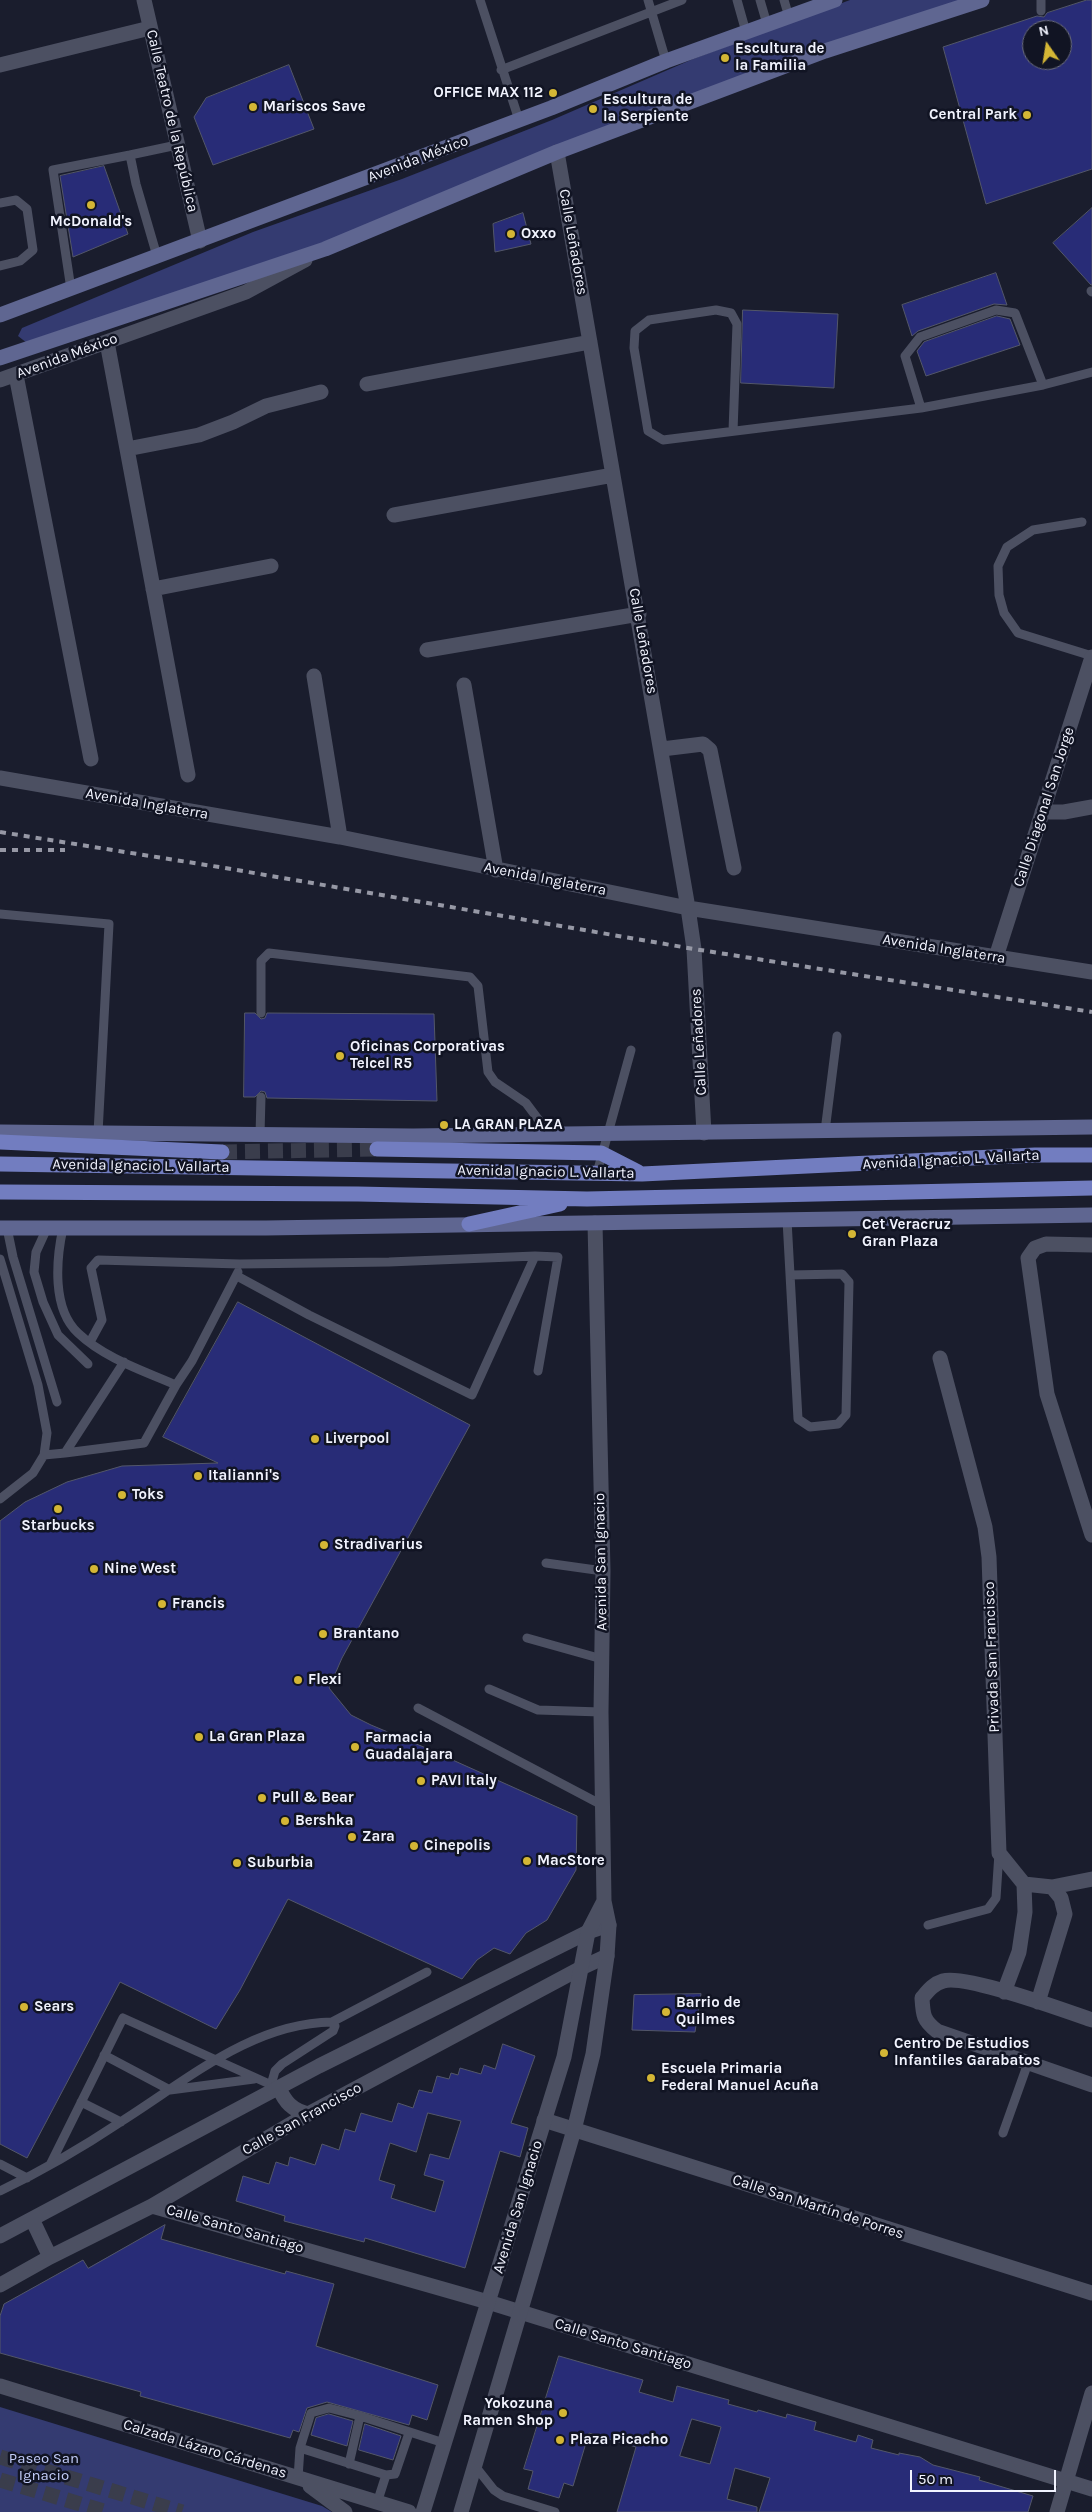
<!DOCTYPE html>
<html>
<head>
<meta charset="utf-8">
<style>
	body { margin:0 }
	#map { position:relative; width:1092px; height:2512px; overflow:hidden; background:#1a1d2d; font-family:Karla,sans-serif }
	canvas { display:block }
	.north { position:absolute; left:1022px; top:20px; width:50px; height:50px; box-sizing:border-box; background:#111423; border:1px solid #6b6d7b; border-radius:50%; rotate:347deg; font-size:14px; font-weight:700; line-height:20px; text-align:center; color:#f1f3fe }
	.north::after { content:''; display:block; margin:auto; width:18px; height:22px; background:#d4b635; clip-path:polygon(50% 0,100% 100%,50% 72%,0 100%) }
	.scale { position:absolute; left:910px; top:2470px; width:146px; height:22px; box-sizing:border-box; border:2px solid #f1f3fe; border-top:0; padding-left:6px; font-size:15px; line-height:18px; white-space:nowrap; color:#f1f3fe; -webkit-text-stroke:4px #111423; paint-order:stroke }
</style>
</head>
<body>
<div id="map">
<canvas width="1092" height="2512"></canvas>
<div class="north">N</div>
<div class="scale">50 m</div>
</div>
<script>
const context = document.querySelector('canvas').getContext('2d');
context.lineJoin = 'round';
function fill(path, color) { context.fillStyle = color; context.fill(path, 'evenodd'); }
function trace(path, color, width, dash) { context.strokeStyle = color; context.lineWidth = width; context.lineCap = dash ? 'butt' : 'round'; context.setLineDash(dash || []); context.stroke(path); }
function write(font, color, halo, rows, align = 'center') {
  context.font = font + ' Karla,sans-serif'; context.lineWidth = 5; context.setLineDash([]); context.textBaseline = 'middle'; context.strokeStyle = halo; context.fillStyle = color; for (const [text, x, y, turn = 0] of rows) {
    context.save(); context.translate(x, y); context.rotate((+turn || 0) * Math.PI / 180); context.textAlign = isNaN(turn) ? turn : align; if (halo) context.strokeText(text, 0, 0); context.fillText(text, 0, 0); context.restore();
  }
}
fill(new Path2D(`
	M850,0H967L320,246L27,343L18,336L22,328L253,232L402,179L552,120L693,59Z
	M0,2407L322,2506L332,2512H0Z`), '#343b71');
const building = new Path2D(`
	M1087,0H1092V169L986,204L943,47L1037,16L1044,17L1047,13ZM1032,30H1062V60H1032Z
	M289,65L314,129L213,165L194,117L206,98Z
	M104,166L128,234L73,257L60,176Z
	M1092,208V285H1091L1053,243Z
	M523,213L531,244L495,252L493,224Z
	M996,273L1007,305L994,304L918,331L912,336L902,305Z
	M743,310L838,314L834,388L741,383Z
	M997,316L1010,319L1020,345L926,376L917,351L924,342Z
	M245,1013H255L261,1019L265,1018L267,1013L434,1014L437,1101L267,1098L265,1092L261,1091L255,1097H244Z
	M238,1302L470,1425L342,1658L329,1688L351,1715L371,1725L426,1748L577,1816L576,1870L547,1920L526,1933L510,1954L494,1948L477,1960L462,1979L288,1899L240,1990L216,2029L120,1982L27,2158L0,2144V1521L25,1502L67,1482L122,1466L218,1463L163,1437Z
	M701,1994L695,2032L632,2030L634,1995Z
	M503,2044L535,2056L511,2123L528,2128L520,2157L500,2151L465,2268L365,2238L364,2242L284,2221L285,2216L236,2201L243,2176L269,2184L276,2162L288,2166L290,2157L315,2165L322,2144L339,2150L345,2129L355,2132L361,2113L392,2122L398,2103L413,2108L419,2090L432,2093L437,2076L449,2079L451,2073L458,2075L460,2068L481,2074L484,2065L495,2069ZM428,2113L461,2121L449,2159L430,2154L424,2175L444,2181L435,2212L391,2198L395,2185L379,2180L390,2143L416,2152Z
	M165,2225L161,2239L285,2274L286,2271L334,2284L316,2346L438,2385L427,2420L412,2415L409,2425L327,2402L307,2408L299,2432L293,2430L290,2438L140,2396L141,2392L0,2353V2316L4,2304L83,2260L88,2268Z
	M559,2356L643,2380L639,2392L673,2402L677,2386L729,2400L728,2404L757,2412L758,2410L786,2418L787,2414L816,2422L814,2430L856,2442L858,2435L873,2440L871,2448L899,2455V2453L920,2457L933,2465L980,2477L979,2480L1033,2496L1028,2512H759L770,2478L735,2468L727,2499L757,2507V2512H617L636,2447L589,2433L573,2486L564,2483L559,2498L528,2489L533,2471L524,2469ZM692,2419L721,2427L710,2464L680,2456Z
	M329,2414L353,2421L347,2446L311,2435L316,2418Z
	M365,2424L401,2436L393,2460L359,2450Z`);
fill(building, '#282c77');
trace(building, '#535769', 1);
trace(new Path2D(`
	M222,1152L377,1149`), '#3a3d4c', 15, [15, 8]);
trace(new Path2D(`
	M0,2457L182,2512
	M0,2480L107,2512`), '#3a3d4c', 15, [15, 8]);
trace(new Path2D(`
	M480,0L519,120
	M648,0L666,61
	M737,0L746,32
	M760,0L767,24
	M784,0L789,17
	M1041,11V0
	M501,70L682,0
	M130,155L177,145
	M0,203L16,200L27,209L33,250L20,261L0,266
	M71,289L53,170L130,155L136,184L157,256
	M1091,291L1092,292
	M921,408L905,356L920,337L996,310L1015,313L1043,385
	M733,431L737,324L731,313L716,310L649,320L635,331L634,348L648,431L663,440L921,408L1043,385L1092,372
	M1082,522L1033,530L1007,547L998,566L999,595L1004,613L1018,633L1092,656
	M0,914L109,924L98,1133
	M261,1013V961L269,953L470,977L478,986L488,1072L495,1082L526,1103L550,1135
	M825,1131L837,1036
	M260,1135L261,1097
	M597,1173L631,1050
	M787,1220L798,1419L810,1427L838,1424L846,1415L849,1282L842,1274L790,1275
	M7,1228L13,1257L57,1402
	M47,1228L36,1252L34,1272L43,1302L58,1335L88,1364
	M63,1228C56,1260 52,1309 78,1333C104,1358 144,1371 176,1385
	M535,1256L558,1257L538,1371
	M0,1259L38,1385L47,1433L44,1455L33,1473L0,1499
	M90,1342L102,1320L91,1268L98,1260L240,1264L389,1262L535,1256L472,1395L309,1315L237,1276
	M65,1453L144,1443L176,1385L192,1361L238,1272
	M44,1455L65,1453L124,1362
	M546,1563L603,1571
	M527,1638L602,1659
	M489,1689L538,1710L601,1712
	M418,1708L602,1805
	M928,1925L988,1909L996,1898L999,1853
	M332,2022L427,1972
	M104,2055L170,2090L254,2079
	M81,2102L121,2122
	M1003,2133L1028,2063
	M0,2164L27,2178
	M50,2165L123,2018L276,2087
	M0,2191C42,2171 83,2147 122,2121C187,2080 252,2023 332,2022L335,2026L333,2031L282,2064L275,2071L271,2085
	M300,2448L311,2413L329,2408L360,2416
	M349,2464L360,2416L444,2443
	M475,2466L494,2490L503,2496L555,2512
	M386,2475L395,2474L409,2433
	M298,2478L300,2448L386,2475L377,2503`), '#4c5062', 9);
trace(new Path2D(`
	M144,0L200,241
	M0,65L150,28
	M557,152L688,908L694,949L704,1133
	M107,342L188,775
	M16,375L91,759
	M0,380L246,292L305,260
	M367,384L590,342
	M127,449L199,435L233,422L266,406L321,392
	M394,515L613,475
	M153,589L271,566
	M427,650L639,614
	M314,676L340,837
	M464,685L496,870
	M662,749L703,744L710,750L734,868
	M0,778L340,837L688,908L1092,972
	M1042,812H1064L1092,807
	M996,957L1092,657
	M1092,1245L1046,1244L1035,1248L1028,1258L1047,1394L1092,1535
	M940,1358L985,1527L989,1557L999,1853L1024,1884L1052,1887L1092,1879
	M1004,1992L1019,1952L1025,1912L1024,1884
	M1038,2002L1065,1914L1061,1898L1052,1887
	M1092,2020C1066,2011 965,1974 943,1981C933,1984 928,1991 922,1998C923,2015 923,2020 937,2031L1092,2085
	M279,2088C285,2102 292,2110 308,2114
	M544,2120L1092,2293
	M152,2206L488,2302L1092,2489
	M32,2219L50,2257
	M0,2236L319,2066L588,1932L609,1925
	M0,2285L50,2257L152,2206L308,2114L581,1968L607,1956
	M1057,2512L1092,2393`), '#4c5062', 15);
trace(new Path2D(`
	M0,2386L409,2512
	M310,2486L345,2512
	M423,2512L564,2057L588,1932L604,1901
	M461,2512L574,2130L593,2054L607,1956L609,1925L604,1901L601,1712L603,1571L595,1223`), '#4c5062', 15);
trace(new Path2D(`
	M0,315L551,108L666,61L835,0
	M0,358L325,249L557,152L825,51L982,0
	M0,1132L413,1136L1092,1127
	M0,1228H266L1092,1215`), '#5f6691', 15);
trace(new Path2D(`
	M0,1142L222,1152
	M377,1149L601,1153L638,1172
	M0,1164L642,1174L1035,1155H1092
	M0,1192L358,1194L587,1199L1092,1188
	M469,1224L560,1204`), '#727dc0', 15);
trace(new Path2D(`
	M0,832L225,868L694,949L1092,1012
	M0,850H65`), '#9698a5', 4, [6, 6]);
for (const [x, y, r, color] of [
	[725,58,5,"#d4b635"],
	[553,93,5,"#d4b635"],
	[253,107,5,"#d4b635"],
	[593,109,5,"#d4b635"],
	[1027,115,5,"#d4b635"],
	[91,205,5,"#d4b635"],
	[511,234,5,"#d4b635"],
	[340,1056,5,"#d4b635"],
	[444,1125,5,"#d4b635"],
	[852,1234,5,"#d4b635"],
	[315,1439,5,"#d4b635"],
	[198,1476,5,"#d4b635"],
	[122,1495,5,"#d4b635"],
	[58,1509,5,"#d4b635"],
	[324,1545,5,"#d4b635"],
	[94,1569,5,"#d4b635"],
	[162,1604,5,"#d4b635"],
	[323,1634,5,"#d4b635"],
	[298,1680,5,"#d4b635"],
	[199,1737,5,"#d4b635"],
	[355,1747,5,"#d4b635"],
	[421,1781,5,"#d4b635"],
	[262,1798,5,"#d4b635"],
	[285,1821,5,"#d4b635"],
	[352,1837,5,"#d4b635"],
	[414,1846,5,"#d4b635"],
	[527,1861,5,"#d4b635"],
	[237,1863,5,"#d4b635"],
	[24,2007,5,"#d4b635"],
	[666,2012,5,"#d4b635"],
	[884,2053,5,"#d4b635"],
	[651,2078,5,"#d4b635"],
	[563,2413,5,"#d4b635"],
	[560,2440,5,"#d4b635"]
]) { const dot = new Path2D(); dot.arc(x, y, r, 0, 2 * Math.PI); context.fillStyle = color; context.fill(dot); trace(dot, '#111423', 2); }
write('bold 15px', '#f1f3fe', '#111423', [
	["Escultura de",735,49],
	["la Familia",735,66],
	["OFFICE MAX 112",543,93,"right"],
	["Escultura de",603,100],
	["la Serpiente",603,117],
	["Mariscos Save",263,107],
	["Central Park",1017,115,"right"],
	["McDonald's",91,222,"center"],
	["Oxxo",521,234],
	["Oficinas Corporativas",350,1047],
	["Telcel R5",350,1064],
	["LA GRAN PLAZA",454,1125],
	["Cet Veracruz",862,1225],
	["Gran Plaza",862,1242],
	["Liverpool",325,1439],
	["Italianni's",208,1476],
	["Toks",132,1495],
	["Starbucks",58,1526,"center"],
	["Stradivarius",334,1545],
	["Nine West",104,1569],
	["Francis",172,1604],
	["Brantano",333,1634],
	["Flexi",308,1680],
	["La Gran Plaza",209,1737],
	["Farmacia",365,1738],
	["Guadalajara",365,1755],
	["PAVI Italy",431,1781],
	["Pull & Bear",272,1798],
	["Bershka",295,1821],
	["Zara",362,1837],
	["Cinepolis",424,1846],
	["MacStore",537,1861],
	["Suburbia",247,1863],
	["Barrio de",676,2003],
	["Quilmes",676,2020],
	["Sears",34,2007],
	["Centro De Estudios",894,2044],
	["Infantiles Garabatos",894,2061],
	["Escuela Primaria",661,2069],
	["Federal Manuel Acuña",661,2086],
	["Yokozuna",553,2404,"right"],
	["Ramen Shop",553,2421,"right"],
	["Plaza Picacho",570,2440]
], 'left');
write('15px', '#f1f3fe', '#111423', [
	["Calle Teatro de la República",172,121,77],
	["Avenida México",418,159,-21],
	["Calle Leñadores",573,242,80],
	["Avenida México",67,356,-20],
	["Calle Leñadores",643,641,80],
	["Avenida Inglaterra",147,804,10],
	["Calle Diagonal San Jorge",1044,807,-72],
	["Avenida Inglaterra",545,879,11],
	["Avenida Inglaterra",944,949,9],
	["Calle Leñadores",699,1042,-93],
	["Avenida Ignacio L. Vallarta",951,1160,-3],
	["Avenida Ignacio L. Vallarta",141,1166,1],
	["Avenida Ignacio L. Vallarta",546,1172,1],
	["Avenida San Ignacio",601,1562,-91],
	["Privada San Francisco",992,1657,-92],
	["Calle San Francisco",302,2119,-29],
	["Avenida San Ignacio",518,2207,-73],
	["Calle San Martín de Porres",818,2207,18],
	["Calle Santo Santiago",235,2229,16],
	["Calle Santo Santiago",623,2344,17],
	["Calzada Lázaro Cárdenas",205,2449,17]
]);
write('15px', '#c3cdf9', '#111423', [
	["Paseo San",44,2459],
	["Ignacio",44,2476]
]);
</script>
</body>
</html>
